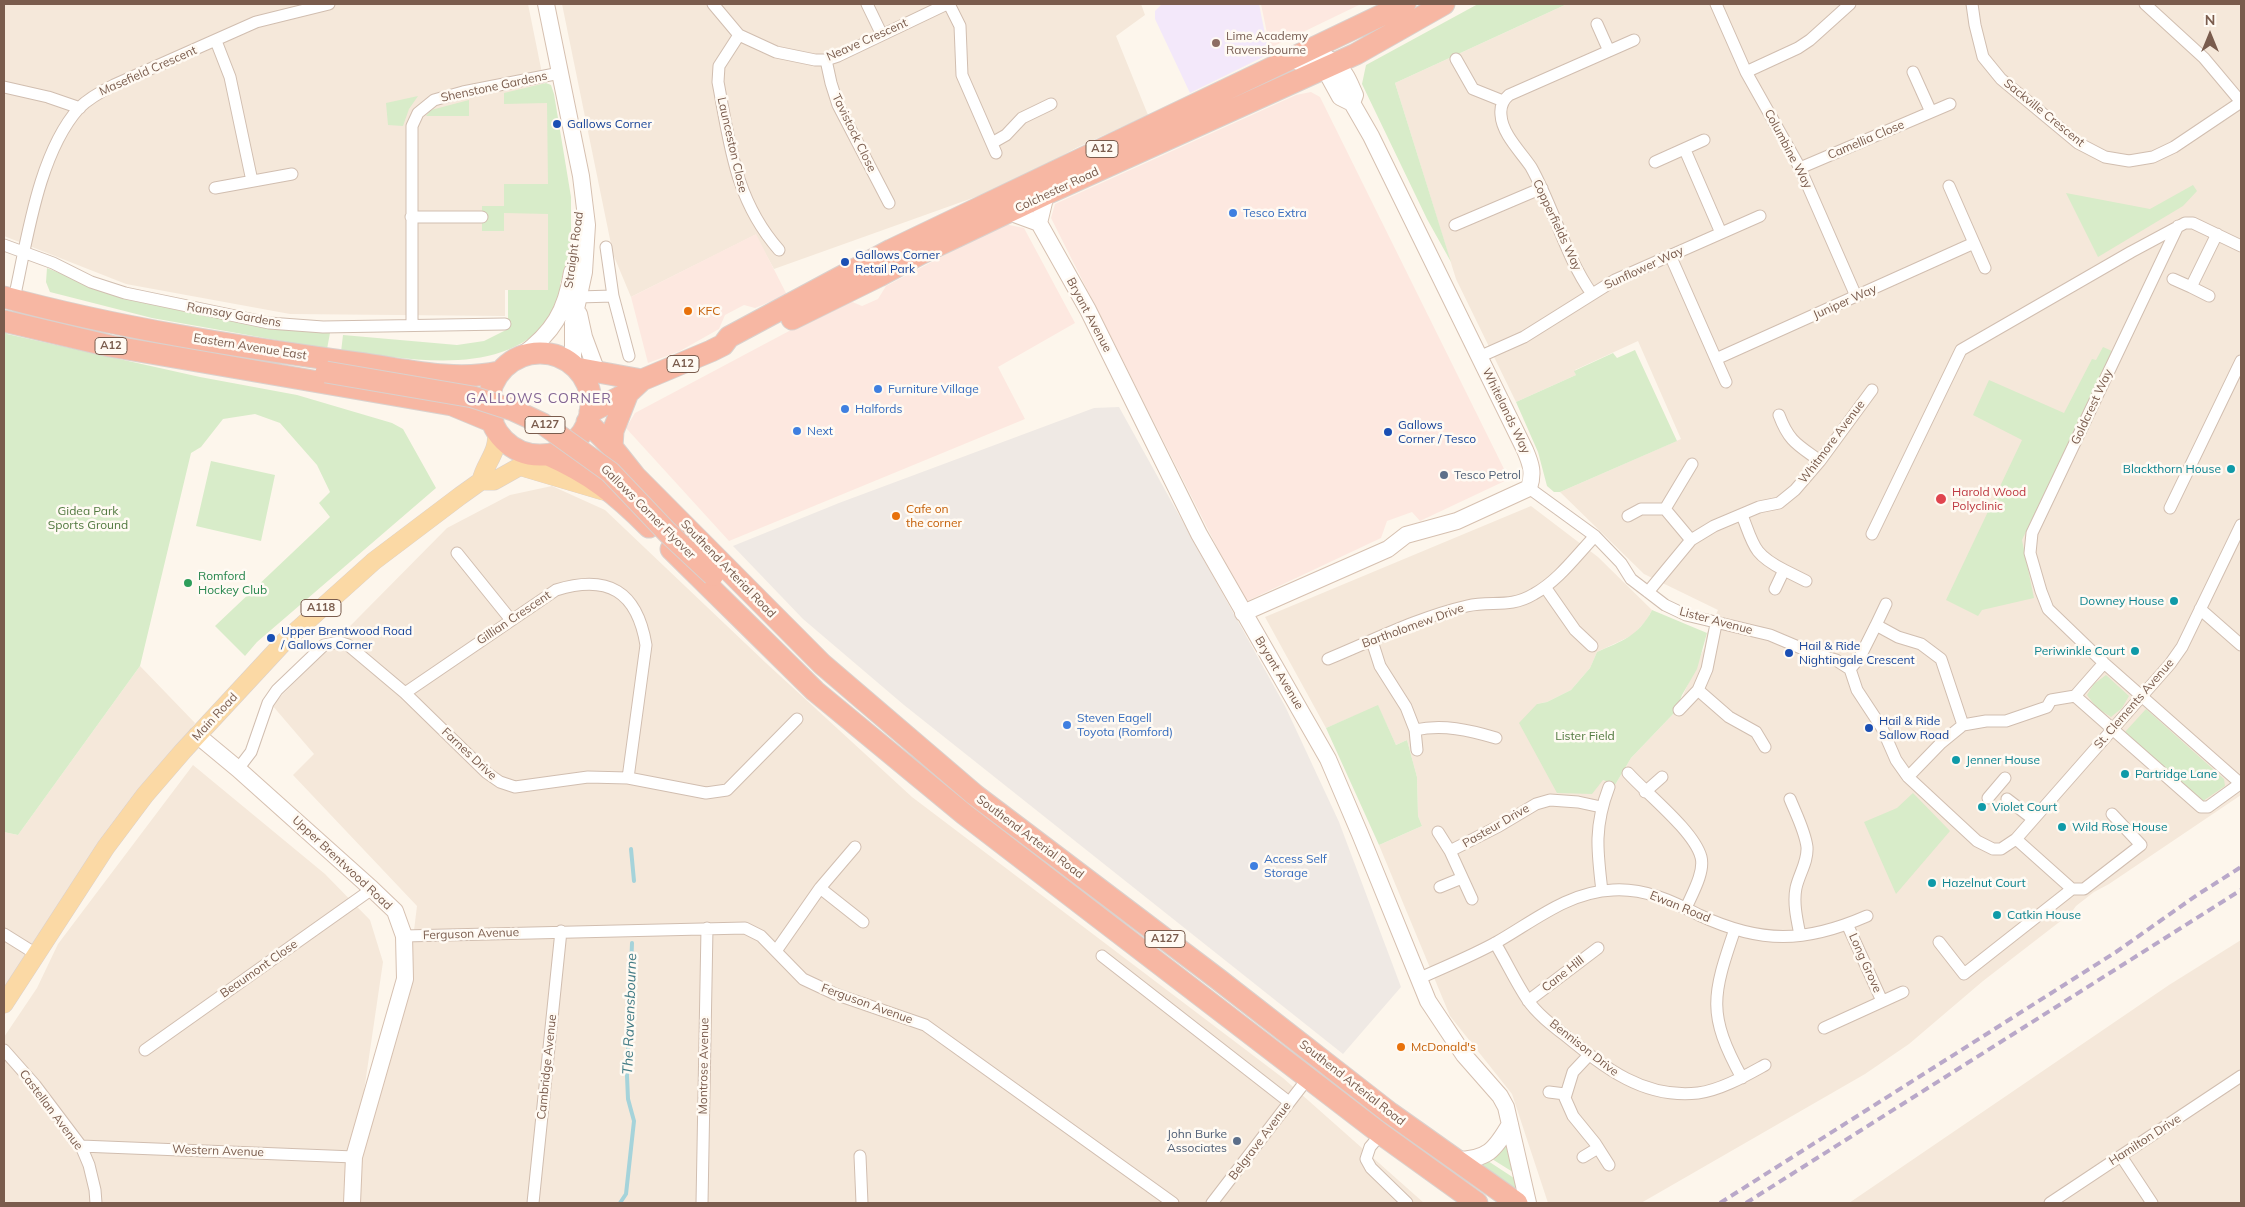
<!DOCTYPE html>
<html>
<head>
<meta charset="utf-8">
<style>
	body { margin:0 }
	#map { position:relative; width:2245px; height:1207px; overflow:hidden; background:#fdf6ec; font-family:Mulish,sans-serif }
	canvas { display:block }
	.frame { position:absolute; inset:0; border:5px solid #7a5c4d; pointer-events:none }
	.north { position:absolute; left:2185px; top:10px; width:50px; height:50px; -webkit-text-stroke:4px #fffaf3; paint-order:stroke; rotate:0deg; font-size:14px; font-weight:700; line-height:20px; text-align:center; color:#7a5c4d }
	.north::after { content:''; display:block; margin:auto; width:18px; height:22px; background:#7a5c4d; clip-path:polygon(50% 0,100% 100%,50% 72%,0 100%) }
</style>
</head>
<body>
<div id="map">
<canvas width="2245" height="1207"></canvas>
<div class="frame"></div>
<div class="north">N</div>
</div>
<script>
const context = document.querySelector('canvas').getContext('2d');
context.lineJoin = 'round';
function fill(path, color) { context.fillStyle = color; context.fill(path, 'evenodd'); }
function trace(path, color, width, dash) { context.strokeStyle = color; context.lineWidth = width; context.lineCap = dash ? 'butt' : 'round'; context.setLineDash(dash || []); context.stroke(path); }
function write(font, color, halo, rows, align = 'center') {
  context.font = font + ' Mulish,sans-serif'; context.lineWidth = 5; context.setLineDash([]); context.textBaseline = 'middle'; context.strokeStyle = halo; context.fillStyle = color; for (const [text, x, y, turn = 0] of rows) {
    context.save(); context.translate(x, y); context.rotate((+turn || 0) * Math.PI / 180); context.textAlign = isNaN(turn) ? turn : align; if (halo) context.strokeText(text, 0, 0); context.fillText(text, 0, 0); context.restore();
  }
}
fill(new Path2D(`
	M4,4H528L548,103L549,290H505V316L290,314L126,284L4,236Z
	M562,4H1141L1145,15L1116,36L1148,115L1076,148L1009,185L774,269L755,235L631,297L613,254Z
	M1567,4H2241V795L2109,884L2094,892L2076,906L2071,913L1983,981L1909,1044L1865,1074L1641,1203H1548L1512,1094L1450,1016L1379,845L1422,826L1418,816L1417,777L1407,740L1396,745L1378,706L1326,728L1265,617L1531,506L1598,557L1652,610L1646,621L1633,635L1597,652L1590,668L1571,690L1547,702L1537,704L1603,780L1615,785L1631,758L1676,711L1704,648L1707,633L1718,610L1644,574L1560,492L1681,439L1638,341L1575,370L1576,375L1516,402L1456,279L1395,83Z
	M552,486L605,510L766,663L912,797L1283,1078L1424,1203H4V1037L37,988L58,944L193,765L325,874L370,920L383,962L355,1152L408,979L417,906L293,775L314,754L272,705L447,528L510,495Z
	M140,666L195,723L4,1003V832L18,835Z
	M2241,940V1203H1849L2169,985Z`), '#f5e8da');
fill(new Path2D(`
	M1261,4H1361L1270,48Z
	M1311,92L1320,97L1509,479L1420,521L1412,512L1387,521L1381,538L1243,603L1238,589L1051,218L1055,204L1296,95Z
	M1004,224L1024,228L1075,323L998,367L1025,419L729,541L626,428L635,413L806,322L850,301L862,306L878,299L886,286Z
	M756,234L787,295L755,308L744,305L725,315L719,329L680,351L648,363L631,297Z`), '#fde8e0');
fill(new Path2D(`
	M1119,407L1285,706L1339,822L1401,987L1343,1054L904,705L803,619L733,546L839,503L1094,408Z`), '#efe9e4');
fill(new Path2D(`
	M1162,4H1259L1269,54L1190,93L1155,19V11Z`), '#f3e8fa');
fill(new Path2D(`
	M1478,4H1567L1395,83L1451,262L1427,219L1362,84L1366,65Z
	M546,83L551,85L554,94L571,197V245L560,284L563,287C559,297 556,311 550,319C500,380 409,357 341,352L343,335L457,345L484,341L508,329V290H548V214L504,213V231H482V206H504V184H548L547,103L504,104V93Z
	M418,96L409,109L403,126L388,125L386,103Z
	M469,100V116H426L431,110Z
	M2193,185L2197,191L2183,206L2098,257L2066,193L2150,209Z
	M47,268L111,294L199,315L330,333L327,349L152,318L50,292L46,282Z
	M4,324L7,334L200,377L297,395L392,423L403,429L436,488L257,642L245,656L215,626L330,517L319,503L330,492L317,465L280,423L255,414L223,419L201,447L191,453L140,666L18,835L4,832Z
	M2103,347L2112,351L2022,540L2034,598L1982,610L1978,616L1946,600L2022,440L1973,415L1989,380L2064,413L2092,359L2096,360Z
	M1635,350L1677,441L1560,492H1554L1547,486L1538,452L1516,402L1576,375L1574,371L1613,353L1617,358Z
	M211,461L275,475L261,541L196,526Z
	M1652,610L1707,633L1697,669L1682,695L1676,711L1631,758L1615,785L1603,780L1592,794L1557,793L1519,723L1537,704L1547,702L1571,690L1590,668L1597,652C1622,641 1639,636 1652,610Z
	M2106,675L2129,696L2122,708L2111,717L2097,708L2087,695L2094,684Z
	M1378,705L1396,745L1407,740L1417,777L1418,816L1422,826L1379,845L1326,728Z
	M2146,709L2224,779L2225,786L2203,801L2125,732Z
	M1913,793L1950,831L1896,894L1864,822L1897,808Z
	M1508,1141L1516,1174L1492,1159Z
	M1488,1161L1517,1180L1519,1193L1480,1164Z`), '#d8ecc9');
trace(new Path2D(`
	M631,849L634,881
	M620,1203L626,1194L634,1121L628,1099L627,1076L632,943`), '#a5d3da', 4);
const street = new Path2D(`
	M713,4L739,35L776,52L815,60H826L838,56L947,4
	M867,4L882,35
	M949,4L960,26L962,75L996,153
	M1716,4L1746,72L1800,168L1856,296
	M1972,4L1975,25L1983,57L2001,79L2078,143L2105,157L2129,161L2153,157L2174,147L2241,102
	M2145,4L2204,58L2241,102
	M1597,24L1609,51
	M739,35L719,66L718,82C730,145 735,200 779,250
	M216,41L230,77L252,181
	M1456,59L1473,89L1503,101
	M826,60L831,83L838,105L889,203
	M1746,72L1798,48L1810,40L1850,4
	M1913,72L1931,112
	M4,87L48,97L80,108
	M992,143L1006,135L1022,118L1051,104
	M1685,150L1721,233
	M1655,162L1704,140
	M1800,168L1950,104
	M1949,186L1985,268
	M215,188L292,174
	M411,217H482
	M1455,225L1542,188
	M2178,226L2032,533L2030,553L2041,591L2048,609L2104,663L2240,783
	M4,245L53,263L91,282L125,293L269,323L323,327L505,324
	M606,247L613,296L629,356
	M1670,255L1726,382
	M2173,279L2191,287L2217,234
	M2191,287L2209,296
	M1592,294C1565,256 1554,208 1531,167C1521,152 1502,134 1501,115C1500,106 1503,100 1509,95L1634,40
	M578,297L613,296
	M14,299C27,241 38,154 79,108C89,98 102,91 114,85L256,22L329,4
	M412,325V126L418,113L434,100L463,92L560,73
	M1479,357L1524,337L1615,280L1760,216
	M1716,359L1974,243
	M1779,415C1789,442 1798,445 1820,461
	M1529,488L1595,536L1621,563L1631,579L1665,605L1686,615L1770,635L1815,654L1836,660L1850,669
	M2170,508L2241,361
	M1665,509L1691,540
	M1742,515C1754,546 1753,554 1784,570L1775,589
	M1628,516L1641,509H1665L1692,464
	M1872,534L1961,350L2131,252L2185,223H2193L2241,246
	M457,553L511,620
	M1784,570L1806,581
	M1545,587L1575,630L1592,646
	M1648,592L1691,540L1714,526L1759,507L1779,503L1795,490L1820,461L1872,390
	M2200,609L2241,645
	M1876,625L1886,604
	M1372,641L1380,666L1406,707L1415,730L1417,750
	M1328,659C1374,640 1419,617 1467,606C1492,600 1509,609 1534,594C1558,581 1576,556 1595,536
	M2104,663L2075,696L2201,807H2208L2241,783
	M1850,669L1857,690L1882,728L1896,760L1908,777L1977,841L1993,849H2001L2016,839L2170,664L2182,647L2241,525
	M1850,669L1860,657L1876,625L1898,637L1921,644L1941,659L1963,725L1941,743L1908,777
	M1698,690L1729,717L1756,732L1765,747
	M405,693L556,590C608,574 637,591 646,645L628,778
	M1679,710L1698,690L1707,669L1716,624
	M1963,725L1986,721H2006L2047,707L2051,700L2075,696
	M1415,730C1443,724 1469,730 1496,738
	M238,769L251,752L268,703L277,690L324,645L339,642L348,645L405,693L487,773L500,782L515,787L588,777L628,778L706,793L727,790L797,719
	M1628,773C1647,794 1694,831 1701,857C1705,872 1692,894 1686,908
	M1645,792L1662,777
	M1988,798L2005,778
	M1790,799C1796,814 1805,831 1807,847C1808,862 1799,874 1796,888C1793,903 1797,920 1800,935
	M2007,799L2033,819
	M1438,832L1450,851L1472,899
	M1450,851L1499,826L1536,804L1550,800L1578,802L1601,807
	M1440,887L1462,878
	M820,888L855,847
	M2072,889H2084L2141,845L2112,814
	M1602,891C1597,850 1594,826 1609,787
	M1847,924L1882,1001
	M1735,929C1712,996 1707,1014 1742,1078
	M4,934L36,954
	M404,936L745,928L761,936L803,979L835,994L925,1025L1173,1203
	M1939,942L1964,974L2072,889L2016,839
	M1495,943C1506,961 1515,981 1527,999C1536,1013 1553,1026 1566,1036C1605,1068 1644,1099 1698,1093C1721,1090 1745,1076 1765,1065
	M776,951L820,888L863,922
	M1102,956L1289,1102
	M1418,979C1444,967 1472,956 1497,942C1534,921 1568,892 1613,890C1644,888 1672,901 1699,915C1761,944 1805,943 1867,916
	M1528,1001L1598,948
	M1824,1028L1903,992
	M4,1050L35,1085L81,1146L89,1165L95,1190L96,1203
	M145,1050L372,889
	M1589,1055L1573,1072L1565,1098L1573,1116L1595,1143L1609,1165
	M1549,1092L1565,1094
	M1381,1134L1370,1147L1366,1159L1371,1168L1407,1203
	M81,1146L354,1157
	M860,1156L862,1203
	M2121,1156L2152,1203
	M1583,1157L1598,1148
	M533,1203L561,931
	M702,1203L707,928
	M1212,1203L1308,1078
	M2050,1203L2241,1076`);
const secondary = new Path2D(`
	M546,4L581,176L587,225L584,272L573,323V365
	M1334,64C1346,71 1349,82 1355,95L1352,103
	M1046,194L1039,223L1088,310L1199,534L1328,759L1360,834L1428,1001L1464,1055L1500,1096L1506,1107L1528,1203
	M1009,212L1039,223
	M579,314L584,337L597,372
	M521,356C553,333 566,311 572,272
	M1243,613L1388,549L1406,535L1457,521L1529,488C1534,473 1531,464 1525,450L1371,136L1352,103L1340,97L1329,77L1334,62L1324,56L1305,65L1290,58
	M197,735L238,769L372,889L395,911L404,936L405,979L354,1157L352,1203
	M1456,1160C1487,1160 1495,1150 1510,1124`);
const primary = new Path2D(`
	M522,467L603,491
	M481,481C485,462 500,452 496,430
	M4,1004L106,847L145,795L183,751L285,641L374,561L460,496L481,481H494L542,454`);
const highway = new Path2D(`
	M4,297C118,328 240,347 357,363C404,369 452,382 499,372
	M792,319L879,276L920,254L1046,194L1356,54L1444,4
	M4,321L110,346L452,405L493,422
	M489 404a51 51 0 1 1 102 0a51 51 0 1 1-102 0Z
	M576,368L642,380
	M590,412L628,393L642,380L711,351L723,345L729,337L891,250L1405,4
	M587,422L612,447L635,476L822,664L975,795L1218,979L1390,1113L1517,1203
	M612,447L613,431L628,393
	M548,455C591,474 616,494 649,527
	M671,549L815,691L964,814L1381,1134L1477,1203`);
trace(street, '#d1beb0', 13);
trace(secondary, '#d6c0b0', 18);
trace(primary, '#dad1cd', 19);
trace(highway, '#dad1cd', 23);
trace(street, '#fff', 11);
trace(secondary, '#fff', 16);
trace(primary, '#fbd9a5', 18);
trace(highway, '#f7b7a3', 21);
trace(new Path2D(`
	M1720,1203L2116,952L2197,895L2241,867
	M1746,1203L2241,890`), '#b9a8c9', 4, [8, 5]);
const highwayBridge = new Path2D(`
	M326,372L473,397L513,410L543,424L610,472L667,532L713,575`);
trace(highwayBridge, '#dad1cd', 23, []);
trace(highwayBridge, '#f7b7a3', 21);
for (const [x, y, r, color] of [
	[1216,43,5,"#8d6e63"],
	[557,124,5,"#1a4fb4"],
	[1233,213,5,"#3f7fe0"],
	[845,262,5,"#1a4fb4"],
	[688,311,5,"#e8710a"],
	[878,389,5,"#3f7fe0"],
	[845,409,5,"#3f7fe0"],
	[797,431,5,"#3f7fe0"],
	[1388,432,5,"#1a4fb4"],
	[2231,469,5,"#0f9aa8"],
	[1444,475,5,"#5c6f8a"],
	[1941,499,6,"#e0444e"],
	[896,516,5,"#e8710a"],
	[188,583,5,"#2e9e5b"],
	[2174,601,5,"#0f9aa8"],
	[271,638,5,"#1a4fb4"],
	[2135,651,5,"#0f9aa8"],
	[1789,653,5,"#1a4fb4"],
	[1067,725,5,"#3f7fe0"],
	[1869,728,5,"#1a4fb4"],
	[1956,760,5,"#0f9aa8"],
	[2125,774,5,"#0f9aa8"],
	[1982,807,5,"#0f9aa8"],
	[2062,827,5,"#0f9aa8"],
	[1254,866,5,"#3f7fe0"],
	[1932,883,5,"#0f9aa8"],
	[1997,915,5,"#0f9aa8"],
	[1401,1047,5,"#e8710a"],
	[1237,1141,5,"#5c6f8a"]
]) { const dot = new Path2D(); dot.arc(x, y, r, 0, 2 * Math.PI); context.fillStyle = color; context.fill(dot); trace(dot, '#fffaf3', 2); }
for (const [x, y, w] of [
	[1102,149,32],
	[111,346,32],
	[683,364,32],
	[545,425,40],
	[321,608,40],
	[1165,939,40]
]) { const box = new Path2D(); box.roundRect(x - w / 2, y - 8.5, w, 17, 4); context.fillStyle = '#fffaf3'; context.fill(box); trace(box, '#7a5c4d', 1); }
write('bold 11px', '#7a5c4d', null, [
	["A12",1102,149],
	["A12",111,346],
	["A12",683,364],
	["A127",545,425],
	["A118",321,608],
	["A127",1165,939]
]);
write('12px', '#785e54', '#fffaf3', [
	["Lime Academy",1226,36],
	["Ravensbourne",1226,50]
], 'left');
write('12px', '#7a5c4d', '#fffaf3', [
	["Neave Crescent",867,40,-24],
	["Masefield Crescent",148,71,-24],
	["Shenstone Gardens",494,87,-12],
	["Sackville Crescent",2044,113,39],
	["Tavistock Close",854,133,64],
	["Camellia Close",1866,140,-23],
	["Launceston Close",732,145,77],
	["Columbine Way",1788,149,62],
	["Colchester Road",1057,190,-25],
	["Copperfields Way",1557,225,65],
	["Straight Road",574,250,-82],
	["Sunflower Way",1644,268,-25],
	["Juniper Way",1845,302,-24],
	["Ramsay Gardens",234,315,10],
	["Bryant Avenue",1089,315,62],
	["Eastern Avenue East",250,347,9],
	["Goldcrest Way",2092,407,-65],
	["Whitelands Way",1506,411,64],
	["Whitmore Avenue",1832,442,-53],
	["Gallows Corner Flyover",648,512,45],
	["Southend Arterial Road",728,569,46],
	["Gillian Crescent",514,618,-34],
	["Lister Avenue",1716,621,15],
	["Bartholomew Drive",1413,626,-20],
	["Bryant Avenue",1279,673,59],
	["St. Clements Avenue",2134,704,-49],
	["Main Road",215,717,-47],
	["Farnes Drive",469,754,43],
	["Pasteur Drive",1496,826,-30],
	["Southend Arterial Road",1030,837,37],
	["Upper Brentwood Road",342,863,43],
	["Ewan Road",1680,907,22],
	["Ferguson Avenue",471,934,-2],
	["Long Grove",1865,963,66],
	["Beaumont Close",259,969,-35],
	["Cane Hill",1563,974,-38],
	["Ferguson Avenue",867,1004,20],
	["Bennison Drive",1584,1048,38],
	["Montrose Avenue",704,1066,-89],
	["Cambridge Avenue",547,1067,-84],
	["Southend Arterial Road",1352,1083,38],
	["Castellan Avenue",51,1110,53],
	["Hamilton Drive",2145,1140,-33],
	["Belgrave Avenue",1260,1141,-53],
	["Western Avenue",218,1151,2]
]);
write('12px', '#164399', '#fffaf3', [
	["Gallows Corner",567,124],
	["Gallows Corner",855,255],
	["Retail Park",855,269],
	["Gallows",1398,425],
	["Corner / Tesco",1398,439],
	["Upper Brentwood Road",281,631],
	["/ Gallows Corner",281,645],
	["Hail & Ride",1799,646],
	["Nightingale Crescent",1799,660],
	["Hail & Ride",1879,721],
	["Sallow Road",1879,735]
], 'left');
write('12px', '#366cbe', '#fffaf3', [
	["Tesco Extra",1243,213],
	["Furniture Village",888,389],
	["Halfords",855,409],
	["Next",807,431],
	["Steven Eagell",1077,718],
	["Toyota (Romford)",1077,732],
	["Access Self",1264,859],
	["Storage",1264,873]
], 'left');
write('12px', '#c56008', '#fffaf3', [
	["KFC",698,311],
	["Cafe on",906,509],
	["the corner",906,523],
	["McDonald's",1411,1047]
], 'left');
write('12px', '#0d838f', '#fffaf3', [
	["Blackthorn House",2221,469,"right"],
	["Downey House",2164,601,"right"],
	["Periwinkle Court",2125,651,"right"],
	["Jenner House",1966,760],
	["Partridge Lane",2135,774],
	["Violet Court",1992,807],
	["Wild Rose House",2072,827],
	["Hazelnut Court",1942,883],
	["Catkin House",2007,915]
], 'left');
write('12px', '#4e5e75', '#fffaf3', [
	["Tesco Petrol",1454,475],
	["John Burke",1227,1134,"right"],
	["Associates",1227,1148,"right"]
], 'left');
write('12px', '#be3a42', '#fffaf3', [
	["Harold Wood",1952,492],
	["Polyclinic",1952,506]
], 'left');
write('12px', '#537a41', '#fffaf3', [
	["Gidea Park",88,511],
	["Sports Ground",88,525],
	["Lister Field",1585,736]
]);
write('12px', '#27864d', '#fffaf3', [
	["Romford",198,576],
	["Hockey Club",198,590]
], 'left');
context.letterSpacing = '1px';
write('14px', '#846695', '#fffaf3', [
	["GALLOWS CORNER",539,399]
]);
context.letterSpacing = '0px';
write('italic 14px', '#437c86', '#fffaf3', [
	["The Ravensbourne",630,1014,-88]
]);
</script>
</body>
</html>
